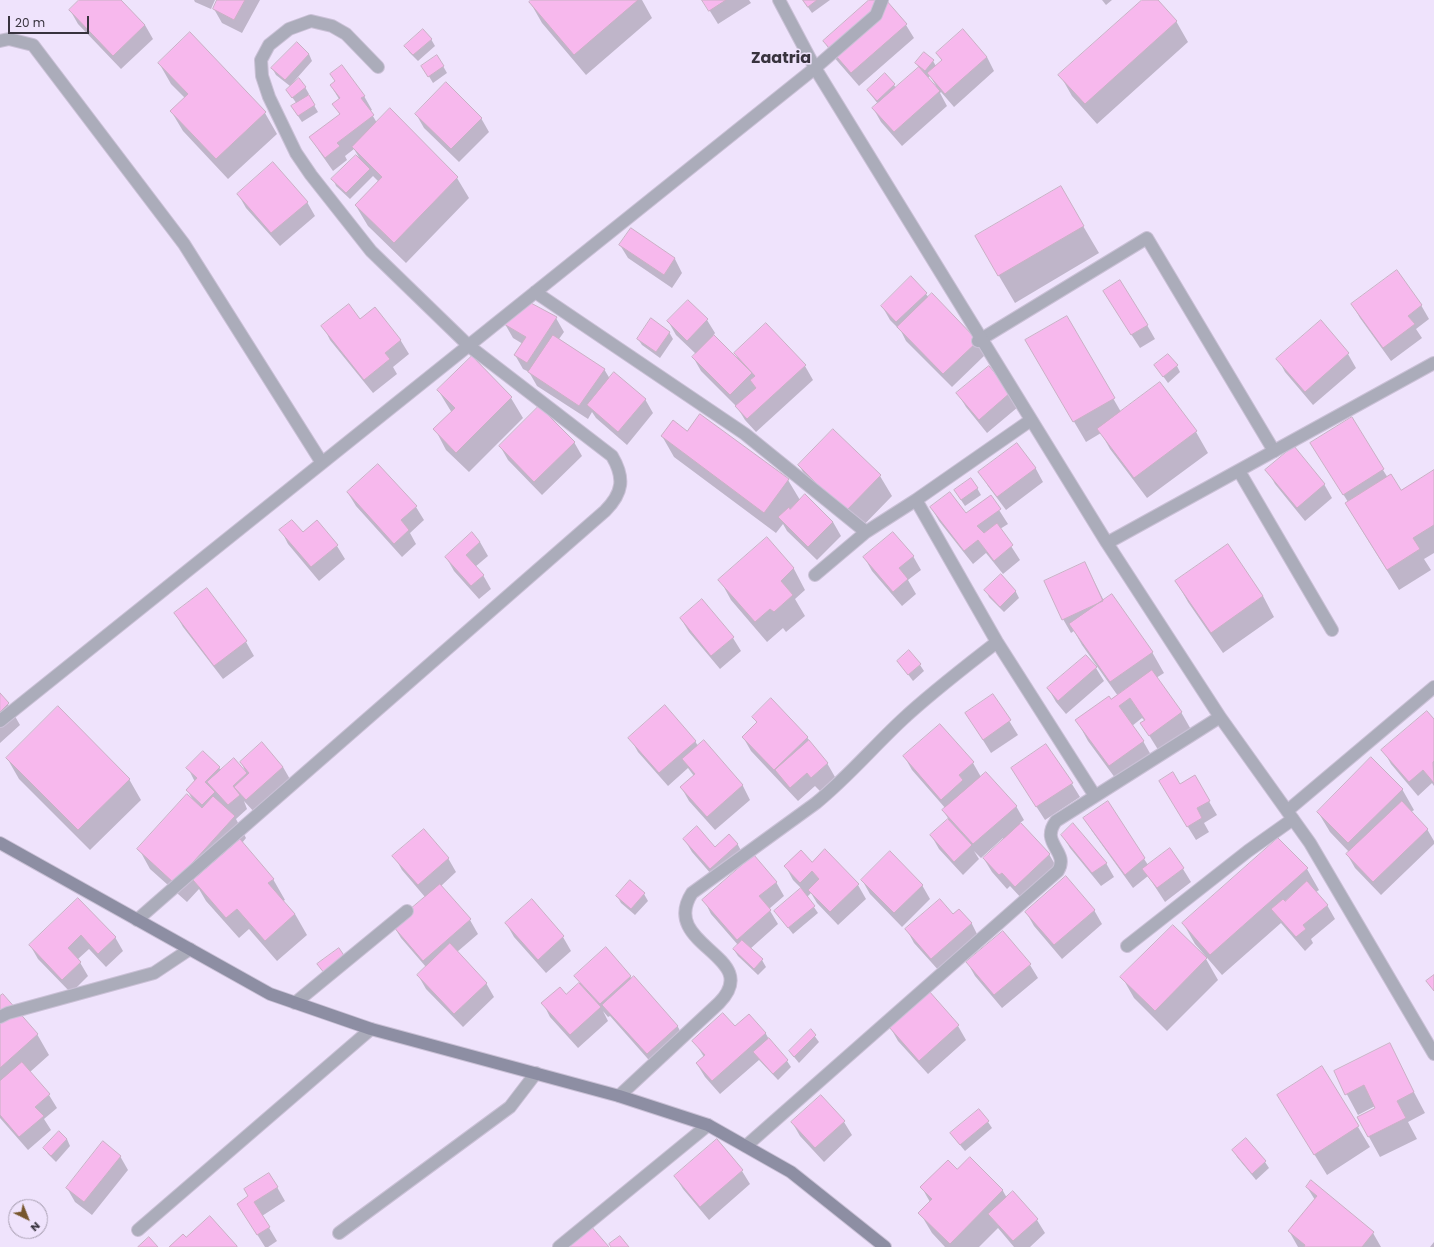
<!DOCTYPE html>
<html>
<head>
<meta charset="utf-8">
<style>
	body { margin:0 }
	#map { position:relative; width:1434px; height:1247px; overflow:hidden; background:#efe3fc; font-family:Poppins,sans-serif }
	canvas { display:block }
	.north { position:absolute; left:8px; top:1199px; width:40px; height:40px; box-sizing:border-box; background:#efe3fc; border:1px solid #a69db0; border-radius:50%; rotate:137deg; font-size:11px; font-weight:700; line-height:16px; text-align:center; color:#38333e }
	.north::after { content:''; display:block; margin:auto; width:14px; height:18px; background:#77562d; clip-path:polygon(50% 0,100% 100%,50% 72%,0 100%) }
	.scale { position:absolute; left:8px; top:16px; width:81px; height:18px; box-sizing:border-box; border:2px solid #38333e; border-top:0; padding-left:5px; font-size:12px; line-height:14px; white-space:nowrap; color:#38333e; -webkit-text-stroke:3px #efe3fc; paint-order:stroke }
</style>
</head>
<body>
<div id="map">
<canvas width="1434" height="1247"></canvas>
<div class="north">N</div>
<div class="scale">20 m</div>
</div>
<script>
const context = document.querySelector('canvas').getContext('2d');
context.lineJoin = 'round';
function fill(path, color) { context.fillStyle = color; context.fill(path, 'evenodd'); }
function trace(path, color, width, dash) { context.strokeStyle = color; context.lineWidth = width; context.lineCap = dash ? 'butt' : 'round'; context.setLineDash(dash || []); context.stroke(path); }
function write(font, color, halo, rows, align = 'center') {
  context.font = font + ' Poppins,sans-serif'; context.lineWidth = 3; context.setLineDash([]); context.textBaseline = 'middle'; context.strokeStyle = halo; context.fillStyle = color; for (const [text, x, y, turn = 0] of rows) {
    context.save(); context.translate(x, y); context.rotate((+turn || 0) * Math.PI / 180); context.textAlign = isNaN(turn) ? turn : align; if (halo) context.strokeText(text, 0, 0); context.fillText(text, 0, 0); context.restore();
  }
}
fill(new Path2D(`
	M80,0H120L145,25L153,39L121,69L78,24L70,10Z
	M194,0H215L211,9L195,2Z
	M218,0H260L242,33L222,23L214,9Z
	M533,0H642L652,18L586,75L542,23L530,2Z
	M703,0H749L751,3L718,24Z
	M803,0H830L812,13Z
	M871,0H885L906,25L914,38L859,86L832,55L824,41Z
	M1102,0H1112L1106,5Z
	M1144,0H1157L1176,21L1188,42L1097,124L1072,96L1060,75Z
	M431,39L435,46L418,61L409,52L406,46Z
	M297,43L309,54L312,61L290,86L276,75L272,68Z
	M937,53L987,57L994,71L954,107L941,92L940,93L947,106L902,146L881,122L873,108L878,104L868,91L894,85L896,88L919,68L916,63L933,61L936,66L942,61ZM930,76L936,86L935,87L928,78Z
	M159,63L265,113L277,134L228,179L183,131L171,111L185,98L171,84Z
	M443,66L447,73L433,83L427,73Z
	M331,86L364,96L372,110L370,111L377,123L457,178L469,198L406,263L368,226L356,206L379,182L373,176L350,199L336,186L333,179L361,161L354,149L345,156L347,160L333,171L319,151L311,138L340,115L334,104L339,99Z
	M305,87L309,94L308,95L318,112L302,122L296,113L297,104L287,90Z
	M416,114L481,118L489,132L459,162L424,128Z
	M1060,187L1099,253L1015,303L976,237Z
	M238,194L307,202L315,216L280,246L246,208Z
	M631,229L675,259L682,273L672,288L628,258L620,245Z
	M926,294L929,298L977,342L985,355L952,387L906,341L901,331L890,320L882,306Z
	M1352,304L1421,305L1429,319L1416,329L1422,338L1391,361L1360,318Z
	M1112,305L1147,325L1155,339L1140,348Z
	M375,308L401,341L409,354L393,367L397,374L373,393L330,340L323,326L360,320Z
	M1066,317L1121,412L1160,383L1196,432L1208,453L1147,498L1110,449L1101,433L1086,442L1026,340Z
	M556,318L564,332L559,339L604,369L610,379L645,399L653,413L627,445L596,418L592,412L588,419L537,386L529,372L523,369L515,355L523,344L513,338L505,324Z
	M707,320L715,333L713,336L739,361L735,353L766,324L805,366L813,380L756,432L745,420L737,407L701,371L693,357L696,354L676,335L668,321Z
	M1321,322L1348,354L1356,368L1313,405L1285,372L1278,359Z
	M669,332L673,339L660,358L642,345L638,339Z
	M472,357L511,398L523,418L469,472L446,450L435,429L452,413L438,390Z
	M1155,365L1177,366L1180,372L1168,383Z
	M1011,393L1018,407L987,433L966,407L958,394Z
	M1351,419L1388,478L1401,492L1434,471V553L1424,559L1431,570L1399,590L1358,524L1346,504L1348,502L1320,457Z
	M833,430L880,476L892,496L857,532L811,486L799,465Z
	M687,432L788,480L800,500L833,522L841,536L817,560L787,531L783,524L776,533L674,457L662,436Z
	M574,442L582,456L542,495L508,460L500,446Z
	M1017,444L1036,469L1043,482L1006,510L988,486L980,472Z
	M1267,470L1324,484L1332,498L1305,521L1275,484Z
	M977,488L981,495L965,506L959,497Z
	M348,493L416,507L424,520L410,533L416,544L402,557L356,506Z
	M990,496L1008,524L1000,529L1020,560L1003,574L986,553L973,564L939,521L931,507L966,515Z
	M281,530L337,546L345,559L319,581L288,544Z
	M767,539L794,569L805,590L795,599L805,616L786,632L783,628L767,642L731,600L720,580Z
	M480,542L488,556L475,567L483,575L491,589L479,599L454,571L446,557Z
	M1227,545L1263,596L1274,617L1223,653L1188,602L1176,581Z
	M913,556L921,570L908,580L916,594L902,606L872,571L864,557Z
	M1085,563L1104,601L1152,652L1164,673L1156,678L1181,712L1193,733L1162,756L1142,724L1145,721L1142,718L1132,726L1143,741L1155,762L1121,786L1088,741L1077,721L1118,696L1082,645L1074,631L1071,633L1063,619Z
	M1001,576L1016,592L1019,598L1004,612L989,597L986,590Z
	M206,589L246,642L254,656L223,679L183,627L175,613Z
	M681,619L733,638L741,651L720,669L689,632Z
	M898,661L920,665L924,671L913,681Z
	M1096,668L1104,681L1066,714L1056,702L1048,688Z
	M0,695L8,704L20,725L0,743Z
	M993,695L1018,735L991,753L966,713Z
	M754,717L807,737L813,747L827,763L835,777L820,791L815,786L798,801L751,751L743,737L757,724Z
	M1434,720V786L1432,783L1418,796L1391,764L1383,750Z
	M630,738L695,741L698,746L704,741L743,786L750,800L715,830L689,801L681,787L694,776L688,768L668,786L638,752Z
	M904,756L973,763L981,777L1016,806L1024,820L1020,823L1049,854L1057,868L1023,900L1010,886L1007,889L992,872L984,859L1004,839L1003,838L981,858L974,851L979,859L963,875L939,849L931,835L949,820L943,810L946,809L912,770Z
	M7,758L129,779L141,800L90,850L19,779Z
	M241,762L283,767L291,781L255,813L244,801L247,809L236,819L246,838L242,843L273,879L285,900L283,901L295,914L307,935L277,961L249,929L239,938L206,901L199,889L187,902L150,869L139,849L194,802L187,790L195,782L188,768L219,767L221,771L246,773Z
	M1012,769L1072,784L1080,797L1045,820Z
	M1194,776L1217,815L1204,823L1209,832L1196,840L1168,795L1180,785Z
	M1402,789L1414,810L1411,812L1427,829L1434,841V844L1381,895L1355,868L1347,854L1349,852L1330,832L1318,812Z
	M1108,803L1148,865L1170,850L1183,869L1191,882L1165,902L1148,876L1133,888L1092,831L1084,818Z
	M1062,835L1106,863L1114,877L1101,886L1070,848Z
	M729,836L738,845L745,858L718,882L692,852L684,839L715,848Z
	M1278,839L1307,869L1319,890L1316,892L1327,905L1335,919L1311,939L1313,943L1305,951L1281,923L1222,975L1195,944L1183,923Z
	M394,856L448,858L456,872L441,886L470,920L478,934L457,952L486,983L494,997L463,1027L426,989L418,975L426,967L401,938L393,925L425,897L402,870Z
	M812,863L858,885L866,899L838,925L817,903L811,893L807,897L818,913L793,934L775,911L802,889L793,880L786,867Z
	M862,880L922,885L930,899L902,927L870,894Z
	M776,882L784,896L769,909L778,924L750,949L762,960L766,967L758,975L738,956L734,950L738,945L711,914L704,900Z
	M644,894L648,901L635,915L621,903L617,896Z
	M78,899L115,937L123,951L106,967L89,949L78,959L88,976L71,993L38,959L30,945Z
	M531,901L563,937L571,951L546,973L514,937L506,923Z
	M959,910L972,924L979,938L940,972L914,943L907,930L953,916Z
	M1094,910L1102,924L1062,959L1034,926L1026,912Z
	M1003,932L1030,965L1038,978L1002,1008L975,976L967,962Z
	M606,949L632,979L634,978L678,1027L685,1040L655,1067L610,1016L608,1017L603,1011L608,1021L578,1048L550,1017L543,1003L566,996L580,983L576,976Z
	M1206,959L1218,980L1167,1031L1134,998L1122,977Z
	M929,993L958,1026L966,1040L928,1074L898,1041L890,1027Z
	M0,998L37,1034L49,1055L30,1072L49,1095L57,1108L44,1119L51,1130L28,1150L0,1118Z
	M749,1015L766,1034L770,1041L787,1061L791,1067L778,1080L759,1060L720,1094L705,1077L697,1064L704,1057L694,1041L735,1028Z
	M811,1031L819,1042L799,1063L790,1052Z
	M1389,1045L1425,1113L1408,1122L1417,1139L1380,1157L1369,1137L1376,1109L1375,1106L1358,1115L1335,1072Z
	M1322,1067L1370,1147L1327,1175L1290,1115Z
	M821,1096L844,1122L852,1135L824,1162L800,1136L792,1122Z
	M988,1122L992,1128L965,1151L951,1134Z
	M59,1132L67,1139L70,1146L56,1162L48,1154L44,1148Z
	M717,1141L742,1171L750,1184L709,1220L683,1189L675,1176Z
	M1233,1150L1265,1162L1269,1168L1256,1180L1237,1157Z
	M120,1156L128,1170L92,1215L75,1202L67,1188Z
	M970,1158L1003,1191L1007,1198L1037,1220L1045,1233L1030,1247H1014L998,1228L979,1247H945L932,1233L920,1213L930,1202L922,1188L957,1171Z
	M1311,1181L1373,1233L1381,1247H1298L1289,1231L1315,1200L1307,1187Z
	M277,1187L285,1201L262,1216L277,1241L268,1247H265L238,1204Z
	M1434,1242V1247H1430Z`), '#0003');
const building = new Path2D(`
	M79,0H121L145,25L113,56L69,10Z
	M217,0H245L234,20L213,9Z
	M531,0H638L574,55L529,2Z
	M702,0H726L709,11Z
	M803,0H817L808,7Z
	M869,0H886L907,24L851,73L823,41Z
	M1142,0H1158L1177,21L1085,104L1058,75Z
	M423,29L432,39L413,55L404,46Z
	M963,29L987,57L945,94L927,73L942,60L936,53Z
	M190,32L266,112L216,159L170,111L188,94L158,63Z
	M297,42L309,54L285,80L271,68Z
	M924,52L934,60L925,71L915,63Z
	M437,55L444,66L428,77L421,66Z
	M342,65L365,96L361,98L374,115L337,143L340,146L325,158L309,137L340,114L332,104L340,98L330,85L335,81L330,74Z
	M919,67L940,91L894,132L872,108Z
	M885,73L895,84L877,101L867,90Z
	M299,78L306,87L292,98L286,90Z
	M446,82L482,118L451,149L415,114Z
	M309,95L315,105L298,116L291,106Z
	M390,108L458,177L394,243L355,205L382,177L352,147Z
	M356,155L370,169L346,193L331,179Z
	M273,162L308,202L271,233L237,194Z
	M1061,186L1084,226L998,276L975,236Z
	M631,228L675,258L664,275L619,245Z
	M1397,270L1422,305L1408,316L1415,324L1383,348L1351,304Z
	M911,276L927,293L896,322L881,306Z
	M1120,280L1148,325L1131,335L1103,291Z
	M932,293L978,341L943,374L897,327Z
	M688,300L708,319L687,341L667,321Z
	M529,302L557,317L527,363L514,355L526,337L504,324Z
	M349,304L360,319L375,307L401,340L385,353L390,359L364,380L321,326Z
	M1067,316L1115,398L1073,422L1025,340Z
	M651,318L670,332L656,352L637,339Z
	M1321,320L1349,353L1305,392L1276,359Z
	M766,323L806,365L747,419L735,406L756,388L750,380L755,376L734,353Z
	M553,335L605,369L579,406L528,372Z
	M714,335L752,373L730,395L692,357Z
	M1168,354L1178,365L1163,377L1154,365Z
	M472,356L512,397L456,453L433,429L455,408L437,390Z
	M989,366L1011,392L979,420L956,393Z
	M614,372L646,399L618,432L587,405Z
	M1160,382L1197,431L1134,478L1097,429Z
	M539,406L575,442L534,482L499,446Z
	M700,414L789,479L764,513L661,436L673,420L687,431Z
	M1352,417L1384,469L1343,495L1310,443Z
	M833,429L881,475L845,512L798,465Z
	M1017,443L1036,468L997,497L978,472Z
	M1294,446L1325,484L1297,508L1265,470Z
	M378,464L417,506L401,520L409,530L394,544L347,492Z
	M1434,470V525L1413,538L1420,549L1387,570L1345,503L1391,474L1401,490Z
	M971,478L978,488L961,500L954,490Z
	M950,492L966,513L991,495L1001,509L977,526L984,533L997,523L1013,545L994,561L978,540L964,551L930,507Z
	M805,494L833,522L808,547L778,517L789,507L790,509Z
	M292,520L303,532L317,520L338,545L311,567L279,530Z
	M472,532L480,542L466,555L484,575L471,586L445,557Z
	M893,532L914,556L899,568L908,579L893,592L863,557Z
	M767,537L794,568L781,581L793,595L774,612L770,609L755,622L718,580Z
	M1228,544L1263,596L1211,633L1175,581Z
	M1085,562L1103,601L1062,620L1044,581Z
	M1001,574L1016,591L1000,607L984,590Z
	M207,588L247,641L214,666L174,613Z
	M1112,594L1153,652L1110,682L1069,624Z
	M702,599L734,637L711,656L680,618Z
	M909,650L921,664L908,675L897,661Z
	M1086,655L1097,667L1058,701L1047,688Z
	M1152,670L1182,712L1149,736L1140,723L1145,720L1130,698L1119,706L1144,741L1109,766L1075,720L1109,696L1111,699Z
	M0,693L9,703L0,712Z
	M993,694L1011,720L983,740L965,713Z
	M771,698L808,737L774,770L742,737L757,722L752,717Z
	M665,705L696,741L659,773L628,738Z
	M58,706L130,779L78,830L6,758Z
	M1427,711L1434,719V761L1433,762L1434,783L1423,770L1409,782L1381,750Z
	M940,724L974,762L959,775L963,780L941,800L903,756Z
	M704,740L743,785L707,817L680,787L695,774L682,759Z
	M809,740L828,763L811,778L807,773L790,788L775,770Z
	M262,742L283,767L246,800L234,787L249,773L240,762Z
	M1046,744L1073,783L1036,807L1011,768Z
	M203,751L220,767L205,782L215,792L202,805L186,790L197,778L186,768Z
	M1371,757L1403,789L1348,843L1317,812Z
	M234,758L247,773L233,786L240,795L228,805L207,782Z
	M986,772L1017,806L973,844L942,810Z
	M1173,772L1180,784L1195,775L1210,801L1197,808L1202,818L1187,827L1159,781Z
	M187,794L202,808L213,796L235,816L174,883L137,849Z
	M1108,801L1145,858L1125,875L1083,818Z
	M1402,801L1428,829L1373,882L1346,854Z
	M948,819L972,845L954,862L930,835Z
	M1021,823L1050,854L1015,887L1002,873L999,875L983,858Z
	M1073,823L1107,863L1092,873L1061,835Z
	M697,826L715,847L729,834L738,844L710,869L683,839Z
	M424,829L449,858L418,885L392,856Z
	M1278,838L1308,868L1210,955L1182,923Z
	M240,839L274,879L268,883L295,914L265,941L237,909L226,918L193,880Z
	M1170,848L1184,868L1157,888L1142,869Z
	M825,849L859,884L830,912L808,890L819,879L812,871L800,883L784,866L801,850L812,862Z
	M890,851L923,885L894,913L861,880Z
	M754,855L777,882L759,896L771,910L737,940L702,900Z
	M1066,876L1095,910L1054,945L1025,912Z
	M630,880L645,893L631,909L616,896Z
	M1307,881L1328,905L1303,925L1306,929L1296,937L1271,909L1283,899L1285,901Z
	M440,884L471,919L423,961L392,925Z
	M801,888L815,906L788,928L774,911Z
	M78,898L116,937L98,954L81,935L68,948L81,962L62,980L29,945Z
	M532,899L564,936L538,960L505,923Z
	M940,899L953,914L959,909L972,923L931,959L905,929Z
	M1173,925L1207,958L1155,1011L1120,977Z
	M1003,931L1031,964L994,995L966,962Z
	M742,940L763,959L754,969L733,949Z
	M450,943L487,983L454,1014L417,975Z
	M606,947L631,976L600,1004L574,976Z
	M339,948L347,960L325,974L317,964Z
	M1434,975V991L1426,981Z
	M634,976L678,1026L647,1054L602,1005Z
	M579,983L601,1007L570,1035L541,1003L560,987L566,994Z
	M929,991L959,1025L919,1061L889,1027Z
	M3,994L38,1034L0,1068V996Z
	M723,1013L735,1026L749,1014L766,1033L712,1081L696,1063L705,1055L692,1041Z
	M811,1029L816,1035L794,1057L789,1051Z
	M769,1038L788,1060L773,1074L753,1052Z
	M1390,1043L1414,1092L1397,1101L1406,1118L1368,1137L1357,1117L1375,1108L1364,1085L1345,1095L1334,1071Z
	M22,1062L50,1094L35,1107L44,1116L19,1137L0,1115V1081Z
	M1322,1066L1359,1126L1314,1155L1277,1095Z
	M821,1095L845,1121L815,1148L791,1122Z
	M979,1109L989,1121L960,1145L950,1133Z
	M59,1131L67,1139L51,1156L43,1148Z
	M1246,1138L1266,1161L1252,1174L1232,1150Z
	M717,1139L743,1170L700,1207L674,1176Z
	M103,1141L121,1156L84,1202L66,1188Z
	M970,1157L1003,1190L950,1244L918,1213L932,1199L920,1187L948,1160L957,1169Z
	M269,1173L278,1187L254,1202L270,1227L257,1235L237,1204L248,1196L244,1189Z
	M1311,1180L1374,1232L1362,1247H1304L1305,1245L1288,1231L1317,1196L1306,1187Z
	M1013,1191L1038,1219L1013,1241L988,1214Z
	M210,1216L237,1246V1247H169L183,1234L186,1237Z
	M590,1225L609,1247H564Z
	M620,1236L629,1247H611L609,1244Z
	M149,1237L158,1247H138Z`);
fill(building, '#f7b8ed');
trace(building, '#caafc5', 1);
const service = new Path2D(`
	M978,341L1147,238L1274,451
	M295,1003L407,911
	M339,1233L510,1107L536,1073`);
const minor = new Path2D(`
	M779,0L815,68L1107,543L1220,717L1310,843L1434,1054
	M0,41L9,39L33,45L184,244L322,463
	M535,292L745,434L866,532
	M1239,471L1332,630
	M916,500L997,642L1095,796
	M1107,543L1434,363
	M815,575L866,532L916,500L1031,420
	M0,721L815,68L876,15L882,0
	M1287,811L1434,687
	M137,920L605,511C623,493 625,478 612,456L469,346L371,251L311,175L296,153L269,97L262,76L261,60L269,45L289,29L311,21L332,26L346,34L378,67
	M1127,946L1248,851L1293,819
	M0,1017L8,1013L154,973L190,949
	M619,1096L719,1003C765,956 658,946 692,893L816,803C847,778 873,747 902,720C932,692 965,667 997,642
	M746,1146L1058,871C1070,851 1039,844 1056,821L1220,717
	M138,1230L371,1029
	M559,1247L708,1125`);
const secondary = new Path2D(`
	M0,843L270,994L371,1029L619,1096L708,1125L791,1172L885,1247`);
trace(service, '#cac0d6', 14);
trace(minor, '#cac0d6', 14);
trace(secondary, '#cac0d6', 14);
trace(service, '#abacba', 12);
trace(minor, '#abacba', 12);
trace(secondary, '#8d8ea3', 12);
write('bold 16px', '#38333e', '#efe3fc', [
	["Zaatria",781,59]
]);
</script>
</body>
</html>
